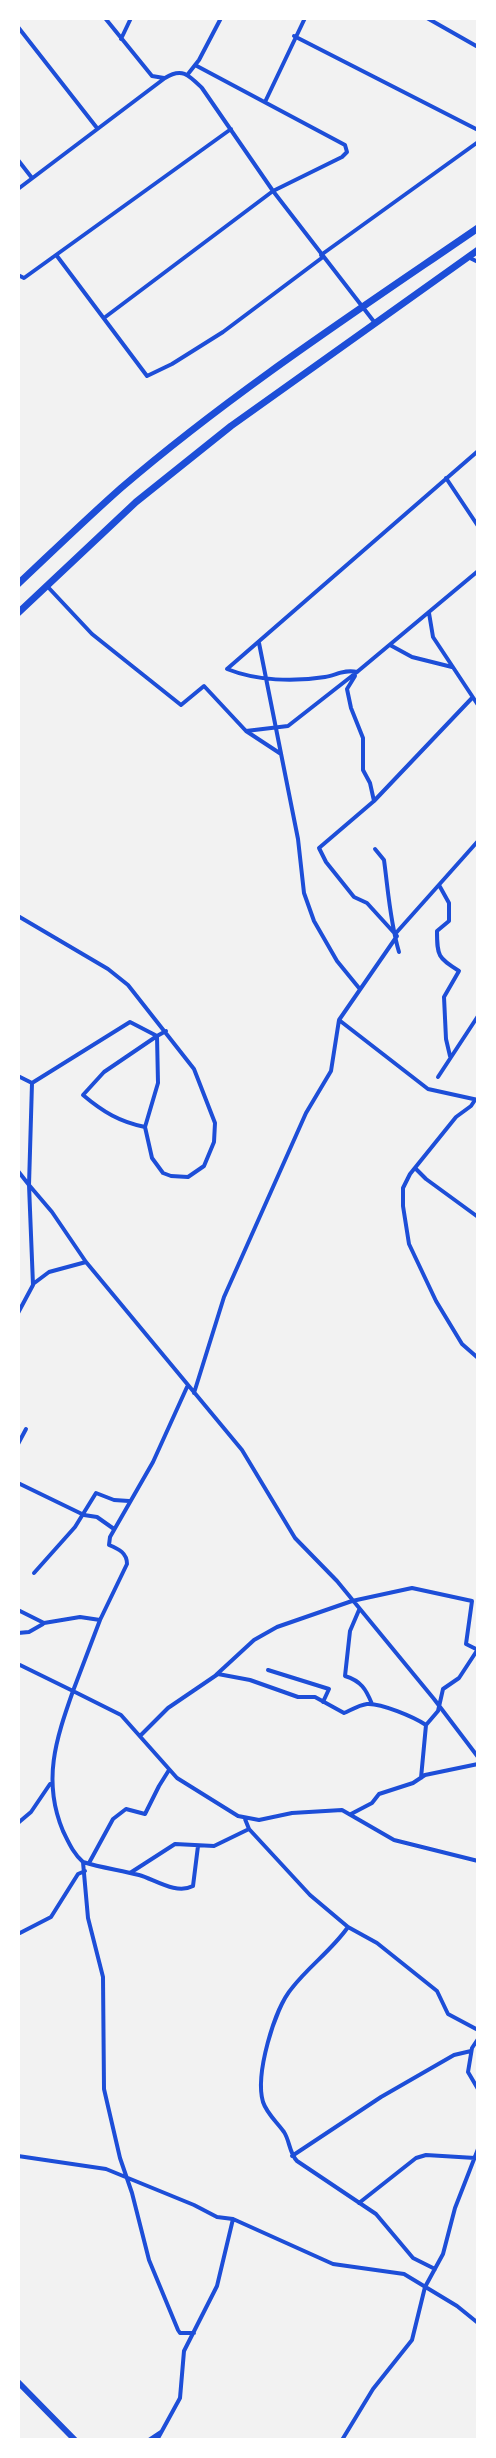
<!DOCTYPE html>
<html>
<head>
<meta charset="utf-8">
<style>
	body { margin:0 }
	#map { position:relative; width:496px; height:2458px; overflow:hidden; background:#f2f2f2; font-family:"Alegreya Sans",sans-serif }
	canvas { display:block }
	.frame { position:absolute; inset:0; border:20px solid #fff; pointer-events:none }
</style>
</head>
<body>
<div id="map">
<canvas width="496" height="2458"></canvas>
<div class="frame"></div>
</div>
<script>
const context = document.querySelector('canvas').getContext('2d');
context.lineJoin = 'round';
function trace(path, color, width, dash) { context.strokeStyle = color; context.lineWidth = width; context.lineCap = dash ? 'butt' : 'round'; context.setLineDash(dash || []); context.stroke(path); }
trace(new Path2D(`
	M105,18L152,76L164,78
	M427,18L478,47
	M18,27L97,128
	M294,36L478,130
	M121,39L131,18
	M188,74L199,60L221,18
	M265,102L305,18
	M18,160L32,178
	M18,189L165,78C182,67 189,75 202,88L273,191L375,323
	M321,255L478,142
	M57,256L147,376L172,364L223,332L323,257
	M468,257L478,262
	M18,275L24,278L231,129
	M104,318L273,191L342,157L347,152L345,145L195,65
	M446,478L478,526
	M47,586L92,634L181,705L204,686L246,731L281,754
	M429,613L433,637L478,705
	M259,643L298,839L304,893L314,921L337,961L359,988
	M390,645L412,657L452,667
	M357,672C346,669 336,675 325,677C294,682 257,681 227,669L478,451
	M355,676L347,689L351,708L363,738V770L370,783L374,801
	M472,698L374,801L319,848L326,862L354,897L367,903L397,936L339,1020L428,1089L478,1100
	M246,731L288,726L357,672L478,571
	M375,849L384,860C388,889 390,922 399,952
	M439,885L449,903V921L437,931C437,956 438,958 459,971L444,997L446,1039L450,1056
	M18,916L108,969L128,985L194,1069L215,1123L214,1142L204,1166L188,1177L171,1176L163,1173L152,1158L145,1127C120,1122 103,1112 83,1095L104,1072L157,1036L158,1083L145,1127
	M396,933L478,841
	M18,1076L32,1083L29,1185L52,1212L86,1262L242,1450L295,1538L337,1581L434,1699L478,1757
	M438,1077L478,1016
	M32,1083L130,1022L157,1036L166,1031
	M475,1100L471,1106L456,1117L410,1174L403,1188V1206L409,1244L436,1301L462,1344L478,1358
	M416,1169L426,1179L478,1217
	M18,1171L29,1185L33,1285L18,1313
	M33,1284L49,1272L86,1262
	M194,1393L224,1297L306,1113L331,1071L339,1020
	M18,1444L26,1429
	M18,1483L84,1515L97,1517L114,1529
	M34,1573L75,1527L96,1493L114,1500L129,1501
	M18,1610L44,1623L80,1617L100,1620L73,1691L121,1715L177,1778L238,1816L259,1820L292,1813L342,1810L394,1840L478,1861
	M359,1610L350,1631L345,1676C361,1681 366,1689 372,1704
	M100,1620L127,1564C127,1553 119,1549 109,1545L110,1537L153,1462L187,1387
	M18,1633L29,1632L43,1624
	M20,1665L73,1691C56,1739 42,1781 63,1831C69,1843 73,1853 83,1862L88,1918L103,1977L104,2089L120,2158L132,2193L149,2260L178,2330L180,2333H194
	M268,1670L329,1689L323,1702
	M216,1675L254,1640L277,1627L352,1601L412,1588L472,1601L466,1644L478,1650
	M141,1735L168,1708L218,1674L250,1680L298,1697H315L344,1713C351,1710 359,1705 367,1704C381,1703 414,1717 426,1725L438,1711L443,1689L459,1678L478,1649
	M421,1778L426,1725
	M351,1814L372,1803L379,1794L413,1783L425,1775L478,1764
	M245,1819L249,1829L310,1895L348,1927L377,1943L437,1991L448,2014L478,2030
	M18,1823L31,1812L50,1784
	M83,1862C102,1868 120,1870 139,1875C154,1879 176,1895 193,1886L198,1846
	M89,1863L113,1819L126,1809L145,1814L159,1786L169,1770
	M130,1873L175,1844L214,1846L249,1829
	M348,1927C332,1950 309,1966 292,1988C274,2009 255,2075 263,2102C267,2114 277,2122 284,2132C290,2141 289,2153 297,2161L376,2214L413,2258L435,2269
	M18,1934L51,1917L78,1874L85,1871
	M478,2039L472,2048L468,2072L478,2089
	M18,2156L106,2169L194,2205L217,2217L233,2219L333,2264L404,2274L457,2306L478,2323
	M292,2156L381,2097L454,2055L471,2051
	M359,2203L416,2158L426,2155L475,2158
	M149,2440L161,2432
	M157,2440L180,2398L184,2351L217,2286L233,2219
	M342,2440L373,2389L412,2340L425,2287L443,2254L455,2208L478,2149`), '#1d4ed8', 4);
trace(new Path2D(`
	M18,2382L75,2440`), '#1d4ed8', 6);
trace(new Path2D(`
	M18,584C52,552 86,519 121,488C233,392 357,311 478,228
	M18,613L136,502L231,426L478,250`), '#1d4ed8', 7);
</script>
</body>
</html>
